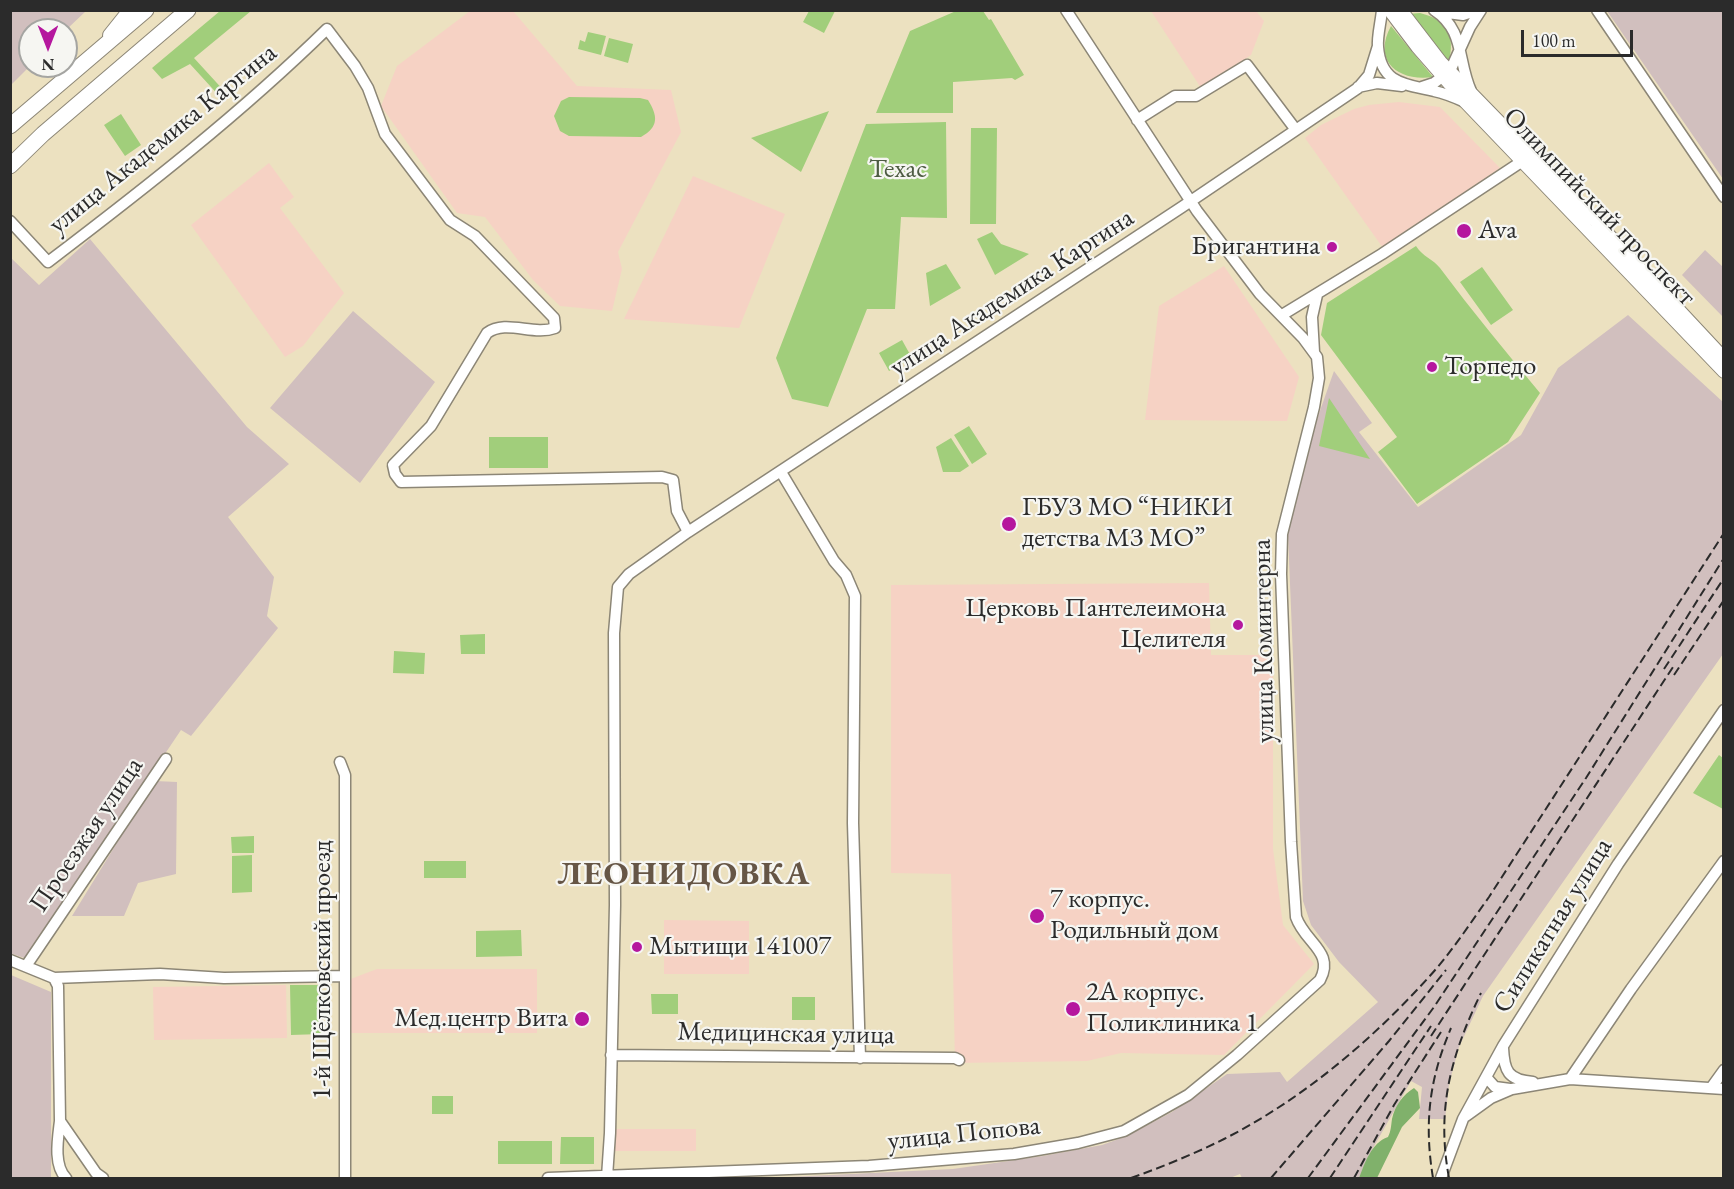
<!DOCTYPE html>
<html>
<head>
<meta charset="utf-8">
<style>
	body { margin:0 }
	#map { position:relative; width:1734px; height:1189px; overflow:hidden; background:#ece1c0; font-family:"EB Garamond",serif }
	canvas { display:block }
	.frame { position:absolute; inset:0; border:12px solid #2b2b2b; pointer-events:none }
	.north { position:absolute; left:18px; top:18px; width:60px; height:60px; box-sizing:border-box; background:#f6f6f2; border:2px solid #a5a5a2; border-radius:50%; rotate:180deg; font-size:16px; font-weight:700; line-height:24px; text-align:center; color:#2b2b2b }
	.north::after { content:''; display:block; margin:auto; width:21px; height:27px; background:#b5179e; clip-path:polygon(50% 0,100% 100%,50% 72%,0 100%) }
	.scale { position:absolute; left:1521px; top:30px; width:112px; height:27px; box-sizing:border-box; border:3px solid #2b2b2b; border-top:0; padding-left:8px; font-size:18px; line-height:21px; white-space:nowrap; color:#2b2b2b; -webkit-text-stroke:4px #f6f6f2; paint-order:stroke }
</style>
</head>
<body>
<div id="map">
<canvas width="1734" height="1189"></canvas>
<div class="frame"></div>
<div class="north">N</div>
<div class="scale">100 m</div>
</div>
<script>
const context = document.querySelector('canvas').getContext('2d');
context.lineJoin = 'round';
function fill(path, color) { context.fillStyle = color; context.fill(path, 'evenodd'); }
function trace(path, color, width, dash) { context.strokeStyle = color; context.lineWidth = width; context.lineCap = dash ? 'butt' : 'round'; context.setLineDash(dash || []); context.stroke(path); }
function write(font, color, halo, rows, align = 'center') {
  context.font = font + ' "EB Garamond",serif'; context.lineWidth = 4.5; context.setLineDash([]); context.textBaseline = 'middle'; context.strokeStyle = halo; context.fillStyle = color; for (const [text, x, y, turn = 0] of rows) {
    context.save(); context.translate(x, y); context.rotate((+turn || 0) * Math.PI / 180); context.textAlign = isNaN(turn) ? turn : align; if (halo) context.strokeText(text, 0, 0); context.fillText(text, 0, 0); context.restore();
  }
}
fill(new Path2D(`
	M470,11H513L577,86L671,90L681,132L618,252L622,269L612,311L560,306L533,280L485,217L457,213L381,106L397,66Z
	M1151,11H1256L1264,21L1251,55L1201,88Z
	M1399,102L1440,107L1500,168L1383,248L1305,138L1321,125L1354,109L1369,105Z
	M269,163L294,197L280,208L344,293L303,346L285,357L191,225Z
	M693,176L785,214L739,328L624,319Z
	M1224,266L1299,377L1287,421L1145,420L1159,306Z
	M1209,583L1211,655H1273V849L1283,925L1314,964L1224,1055L1121,1053L1087,1061L955,1063L951,874L891,873V585Z
	M664,920L749,921V974H664Z
	M377,969H537V1033H349L348,980Z
	M286,985L287,1038L154,1040L153,987Z
	M615,1129H696V1151H615Z`), '#f6d2c4');
fill(new Path2D(`
	M11,10H86V11L66,30H30V66L11,85Z
	M1607,11H1723V179Z
	M90,239L247,427L289,464L228,517L274,577L267,616L278,628L191,736L181,730L27,959L10,953V257L39,285Z
	M1705,250L1723,267V317L1682,275Z
	M353,311L435,382L360,483L270,408Z
	M1628,315L1723,402V654L1483,996L1459,1047L1449,1084L1445,1119H1419L1422,1087L1411,1081L1368,1157L1359,1178H1242L1240,1174L1230,1178H768L953,1169L1043,1156L1102,1145L1127,1136L1172,1112L1227,1074L1280,1072L1287,1082L1378,1002L1339,962L1311,925L1303,901L1288,535L1303,459L1334,371L1372,423L1359,432L1418,507L1521,435L1558,368Z
	M155,781L177,782L176,874L138,883L124,916H72Z
	M11,975L51,992V1178H11Z`), '#d1bfbe');
fill(new Path2D(`
	M220,11H251L194,58L227,94L222,99L190,64L162,79L152,68Z
	M809,11H835L824,33L803,22Z
	M956,11H983L989,20L991,19L1024,75L1015,80L1012,78L953,82V113H876L910,31Z
	M1420,13C1448,20 1455,35 1449,62L1408,14Z
	M1391,26L1433,77C1398,82 1372,61 1391,26Z
	M588,32L606,36L601,55L578,49L580,40L585,42Z
	M609,38L633,44L628,63L604,56Z
	M569,97L640,98L648,100C658,116 659,127 641,137L569,136L560,131L554,116L561,101Z
	M829,111L801,172L751,138Z
	M121,114L141,145L125,156L104,125Z
	M946,122L947,218L901,217L895,309H867L828,407L792,399L776,358L866,124Z
	M971,128H997L996,224H970Z
	M992,232L1001,244L1029,254L995,275L977,239Z
	M1416,246C1423,257 1433,259 1440,268C1472,311 1506,352 1540,393L1508,442L1417,504L1378,452L1397,437L1321,335L1327,303Z
	M946,264L961,288L930,306L926,273Z
	M1482,267L1513,310L1491,325L1460,282Z
	M902,340L912,358L889,371L879,353Z
	M1329,398L1370,459L1319,446Z
	M969,426L987,454L972,464L954,435Z
	M489,437H548V468H489Z
	M951,438L969,466L960,472H943L936,447Z
	M485,634V654H461L460,635Z
	M394,651L425,653L424,674L393,673Z
	M1719,755L1723,758V809L1693,793Z
	M254,836V853H232L231,837Z
	M252,855V892L232,893V856Z
	M424,861H466V878H424Z
	M521,930L522,956L476,957V931Z
	M290,985H320L321,1034L291,1035Z
	M651,994H678V1014H652Z
	M792,997H815V1020H792Z
	M432,1096H453V1114H432Z
	M561,1137H594V1164H560Z
	M498,1141H552V1164H498Z`), '#a1ce7b');
fill(new Path2D(`
	M1414,1088L1418,1092L1420,1108L1402,1127L1377,1178H1359C1365,1163 1371,1143 1388,1137C1391,1131 1391,1126 1392,1119C1395,1105 1403,1095 1414,1088Z`), '#80b16b');
const minor = new Path2D(`
	M1382,10C1381,22 1377,36 1378,47C1381,84 1405,84 1434,91C1444,93 1454,97 1465,102
	M1434,10C1465,30 1457,60 1471,91
	M1597,10L1724,197
	M1440,12L1463,15L1478,10
	M1358,87L1377,83L1402,86
	M1422,87L1434,83L1450,71L1470,27L1481,10
	M1137,120L1175,96H1196L1247,65L1296,130
	M10,221L48,262C144,189 240,114 327,29L355,66L368,88L385,134L450,220L475,236L554,318L555,328C533,336 506,319 487,333L431,426L393,465L395,474L401,482L662,477L673,480L677,511L688,532
	M1282,315L1382,254L1521,162
	M1314,352L1312,317L1317,295
	M781,472L834,561L846,575L855,596L853,823L860,1058
	M340,762L345,775V1178
	M10,960L54,978L160,974L224,978L345,976
	M26,966L166,759
	M54,978L58,986L60,1121C58,1138 53,1165 66,1178
	M1503,1048C1504,1071 1508,1080 1533,1082
	M611,1055L955,1058L959,1060
	M1486,1077L1495,1087L1510,1089
	M1570,1079L1631,989L1724,861
	M1711,1088L1724,1070
	M1466,1116L1491,1098L1512,1089L1570,1079L1724,1089
	M60,1121L96,1173L103,1178
	M607,1177L610,1133L615,905L614,633L618,587L629,574L688,532L1182,207L1358,88L1369,75L1378,46
	M548,1178L869,1166L1014,1154L1078,1143L1124,1131L1188,1095L1237,1055L1320,980C1335,952 1305,943 1296,917L1291,842L1281,574L1282,534L1314,407L1319,378L1317,357L1303,338L1260,294L1197,211L1066,10
	M1441,1178L1463,1119L1503,1046L1618,864L1724,710`);
const major = new Path2D(`
	M1389,10L1417,47L1465,102L1724,372
	M1401,10L1441,62L1596,221L1724,358
	M109,35L129,10`);
const highway = new Path2D(`
	M10,126L146,10
	M10,166L43,134L188,10`);
trace(minor, '#8c8676', 13);
trace(major, '#8c8676', 14);
trace(highway, '#8c8676', 17);
trace(minor, '#fff', 10);
trace(major, '#fff', 12);
trace(highway, '#fff', 15);
trace(new Path2D(`
	M1664,669L1724,578
	M1674,675L1724,600
	M1431,1036L1675,664
	M1131,1178C1162,1167 1194,1154 1224,1139C1301,1100 1370,1042 1428,978C1451,953 1469,925 1489,897L1724,533
	M1271,1178L1389,1041L1446,970
	M1308,1178L1434,1007L1586,778L1724,558
	M1330,1178L1431,1026
	M1354,1178L1394,1105L1441,1032
	M1433,1178C1424,1123 1429,1080 1451,1028
	M1449,1178C1436,1109 1451,1055 1481,993`), '#2b2b2b', 2, [9, 4.5]);
for (const [x, y, r, color] of [
	[1464,231,8,"#b5179e"],
	[1332,247,6,"#b5179e"],
	[1432,367,6,"#b5179e"],
	[1009,524,8,"#b5179e"],
	[1238,625,6,"#b5179e"],
	[1037,916,8,"#b5179e"],
	[637,947,6,"#b5179e"],
	[1073,1009,8,"#b5179e"],
	[582,1019,8,"#b5179e"]
]) { const dot = new Path2D(); dot.arc(x, y, r, 0, 2 * Math.PI); context.fillStyle = color; context.fill(dot); trace(dot, '#f6f6f2', 2); }
write('27px', '#2b2b2b', '#f6f6f2', [
	["улица Академика Каргина",163,139,-39],
	["Олимпийский проспект",1599,207,46],
	["улица Академика Каргина",1012,293,-33],
	["улица Коминтерна",1264,641,-91],
	["Проезжая улица",87,835,-56],
	["Силикатная улица",1553,926,-58],
	["1-й Щёлковский проезд",323,970,-90],
	["Медицинская улица",786,1034,1],
	["улица Попова",964,1134,-6]
]);
write('27px', '#4e5c43', '#f6f6f2', [
	["Техас",898,170]
]);
write('27px', '#2b2b2b', '#f6f6f2', [
	["Ava",1478,231],
	["Бригантина",1320,247,"right"],
	["Торпедо",1444,367],
	["ГБУЗ МО “НИКИ",1022,508],
	["детства МЗ МО”",1022,539],
	["Церковь Пантелеимона",1226,609,"right"],
	["Целителя",1226,640,"right"],
	["7 корпус.",1050,900],
	["Родильный дом",1050,931],
	["Мытищи 141007",649,947],
	["2А корпус.",1086,993],
	["Поликлиника 1",1086,1024],
	["Мед.центр Вита",568,1019,"right"]
], 'left');
context.letterSpacing = '1.5px';
write('bold 33px', '#665646', '#f6f6f2', [
	["ЛЕОНИДОВКА",684,875]
]);
context.letterSpacing = '0px';
</script>
</body>
</html>
